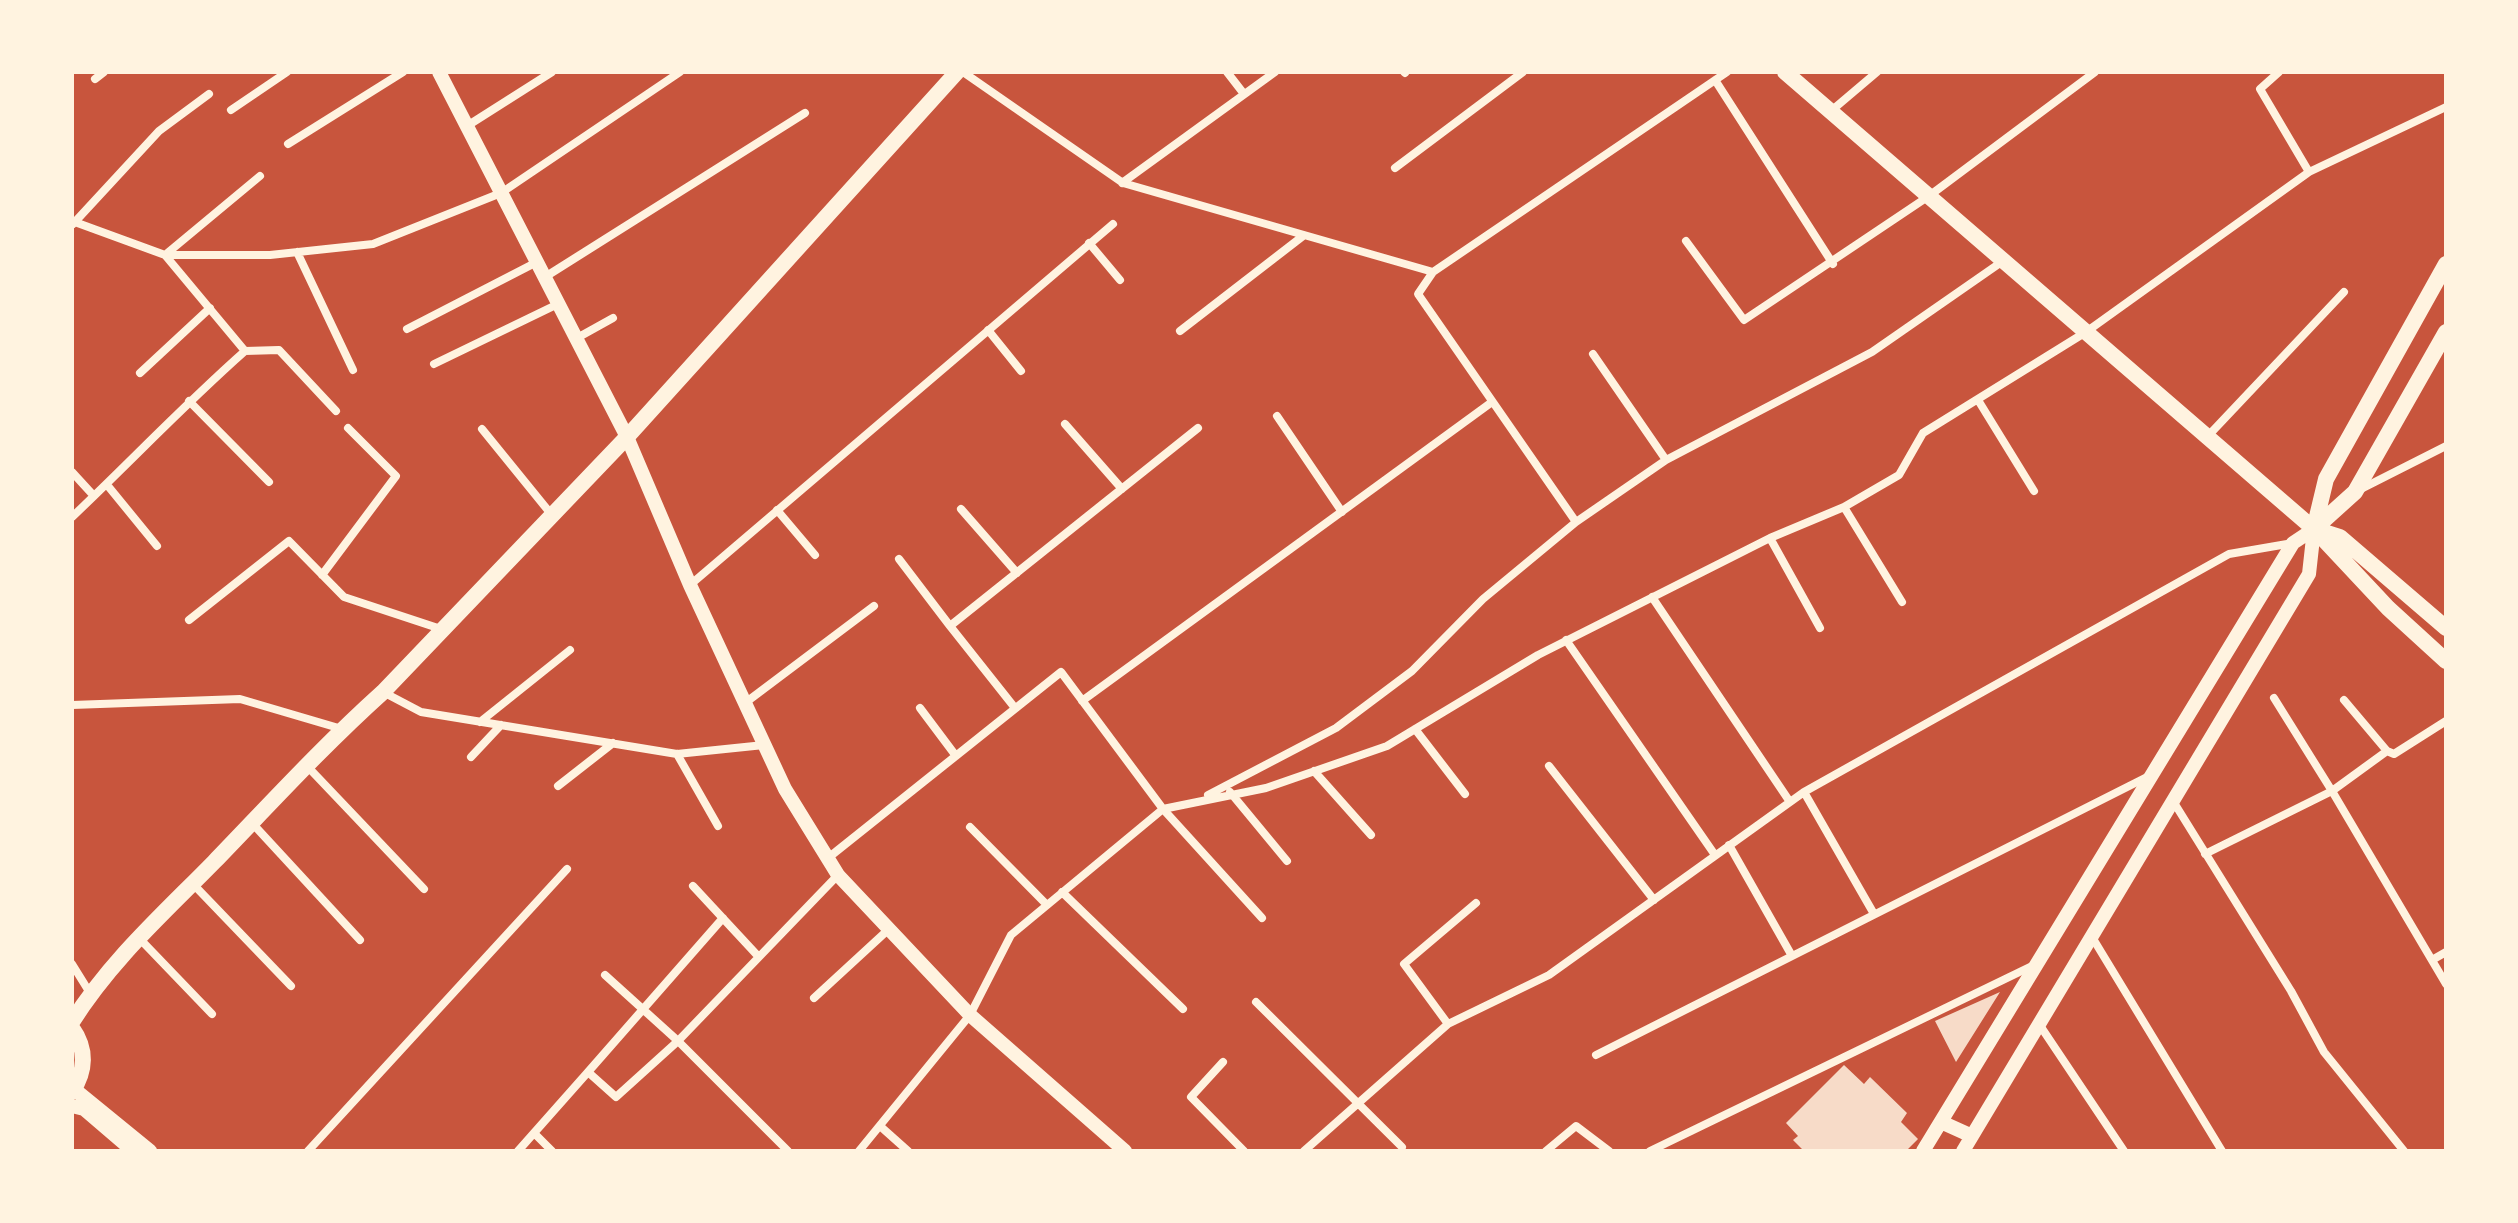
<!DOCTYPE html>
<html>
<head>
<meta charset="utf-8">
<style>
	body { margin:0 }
	#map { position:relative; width:2518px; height:1223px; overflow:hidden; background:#c8553d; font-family:"Zilla Slab",serif }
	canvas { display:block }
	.frame { position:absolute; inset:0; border:74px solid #fff3e0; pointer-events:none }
</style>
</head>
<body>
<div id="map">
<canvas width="2518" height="1223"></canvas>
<div class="frame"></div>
</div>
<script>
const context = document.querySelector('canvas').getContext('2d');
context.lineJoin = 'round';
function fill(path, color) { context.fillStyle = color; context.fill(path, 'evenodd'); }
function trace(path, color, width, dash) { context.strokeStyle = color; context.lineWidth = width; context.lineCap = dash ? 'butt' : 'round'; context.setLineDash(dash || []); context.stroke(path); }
fill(new Path2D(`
	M2000,992L1956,1062L1935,1021Z
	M1844,1065L1864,1084L1870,1077L1907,1113L1901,1122L1918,1139L1906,1151H1804L1793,1140L1798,1136L1786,1123Z`), '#f7dbc8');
trace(new Path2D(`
	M963,72L1123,183L1433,272
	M1227,72L1244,94
	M1404,72L1405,73
	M2279,72L2260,89L2309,172
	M95,79L104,72
	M1715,80L1833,264
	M231,110L287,72
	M1831,111L1877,72
	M467,126L552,72
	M288,144L403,72
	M1395,168L1523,72
	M1122,183L1275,72
	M72,221L165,255H270L373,244L501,193L680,72
	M73,224L159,131L209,94
	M1686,241L1744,320L1929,196L2095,72
	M1089,243L1120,280
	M297,252L353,370
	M545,277L805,113
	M407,329L537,262
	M988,330L1021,371
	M1180,331L1303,236
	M577,338L613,318
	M245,351L165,255L260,176
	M1593,354L1666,460
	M434,364L558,304
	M140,373L210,308
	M1978,400L2034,491
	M189,401L269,482
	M1277,416L1342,512
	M1065,424L1122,489
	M482,429L551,514
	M2207,437L2344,292
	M72,472L94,496
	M108,486L157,546
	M2359,490L2446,446
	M1844,507L1902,602
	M961,509L1017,573
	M777,510L815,555
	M72,517C130,462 185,404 245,351L279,350L336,411
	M1576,522L1418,294L1433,272L1727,72
	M1770,538L1820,628
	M899,559L950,626
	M322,575L396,476L348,428
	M690,585L1113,224
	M1652,597L1790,802
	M189,620L289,541L344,597L441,629
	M1566,640L1715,855
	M383,692L421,712L677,754L764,745
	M2274,698L2332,791L2387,751L2394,754L2446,721
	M2344,700L2387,751
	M1082,701L1492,402
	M745,703L874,606
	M72,705L240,699L342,729
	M920,708L956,756
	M1015,708L950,626L1198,428
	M480,722L570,650
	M1415,729L1465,794
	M677,754L718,826
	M471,757L501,725
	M307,766L424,889
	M1549,766L1654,900
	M1314,771L1371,835
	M558,786L613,743
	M1230,792L1287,861
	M1804,792L1874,914
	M1208,795L1336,728L1412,671L1483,599L1576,522L1666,460L1872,352L2003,261
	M2173,801L2291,991L2324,1052L2404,1151
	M252,823L360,940
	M970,827L1047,905
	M1729,845L1792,956
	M2205,854L2332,791L2446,984
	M828,858L1061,672L1163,809L1262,918
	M193,884L291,986
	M693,886L757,955
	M1062,892L1183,1009
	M138,937L212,1014
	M2092,937L2222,1151
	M2432,960L2446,952
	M72,964L90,993
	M605,975L678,1041L788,1151
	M814,998L889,929
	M1256,1002L1402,1147
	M1448,1024L1404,964L1476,903
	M2039,1024L2124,1151
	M1596,1055L2149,776
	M1223,1062L1191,1097L1244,1151
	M588,1072L723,918
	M880,1126L908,1151
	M534,1133L552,1151
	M308,1151L567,869
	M518,1151L588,1072L616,1097L678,1041L838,875
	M859,1151L970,1015L1011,935L1163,809L1266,788L1387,746L1538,655L1770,538L1844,507L1899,475L1923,433L2086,332L2309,172L2446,107
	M1304,1151L1448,1024L1549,975L1804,792L2229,554L2293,543
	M1546,1151L1576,1126L1609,1151
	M1650,1151L2034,965`), '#fff3e0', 8);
trace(new Path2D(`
	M439,72L627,437L690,585L785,789L838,875L970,1015L1125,1151
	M74,1089L150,1151
	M72,1106L84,1109L133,1151
	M1941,1122L1972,1136
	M1923,1151L2293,543L2314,529
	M1963,1151L2309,574L2314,529`), '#fff3e0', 14);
trace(new Path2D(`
	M1785,72L2314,529L2388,608L2446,661
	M2314,529L2326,479L2446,264
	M2314,529L2355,492L2446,332
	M2315,529L2340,537L2446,628
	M72,1022C111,960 164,913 214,862C270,804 324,745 383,692L627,437L957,72
	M72,1028C87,1049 86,1071 72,1092`), '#fff3e0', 16);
</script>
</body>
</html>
